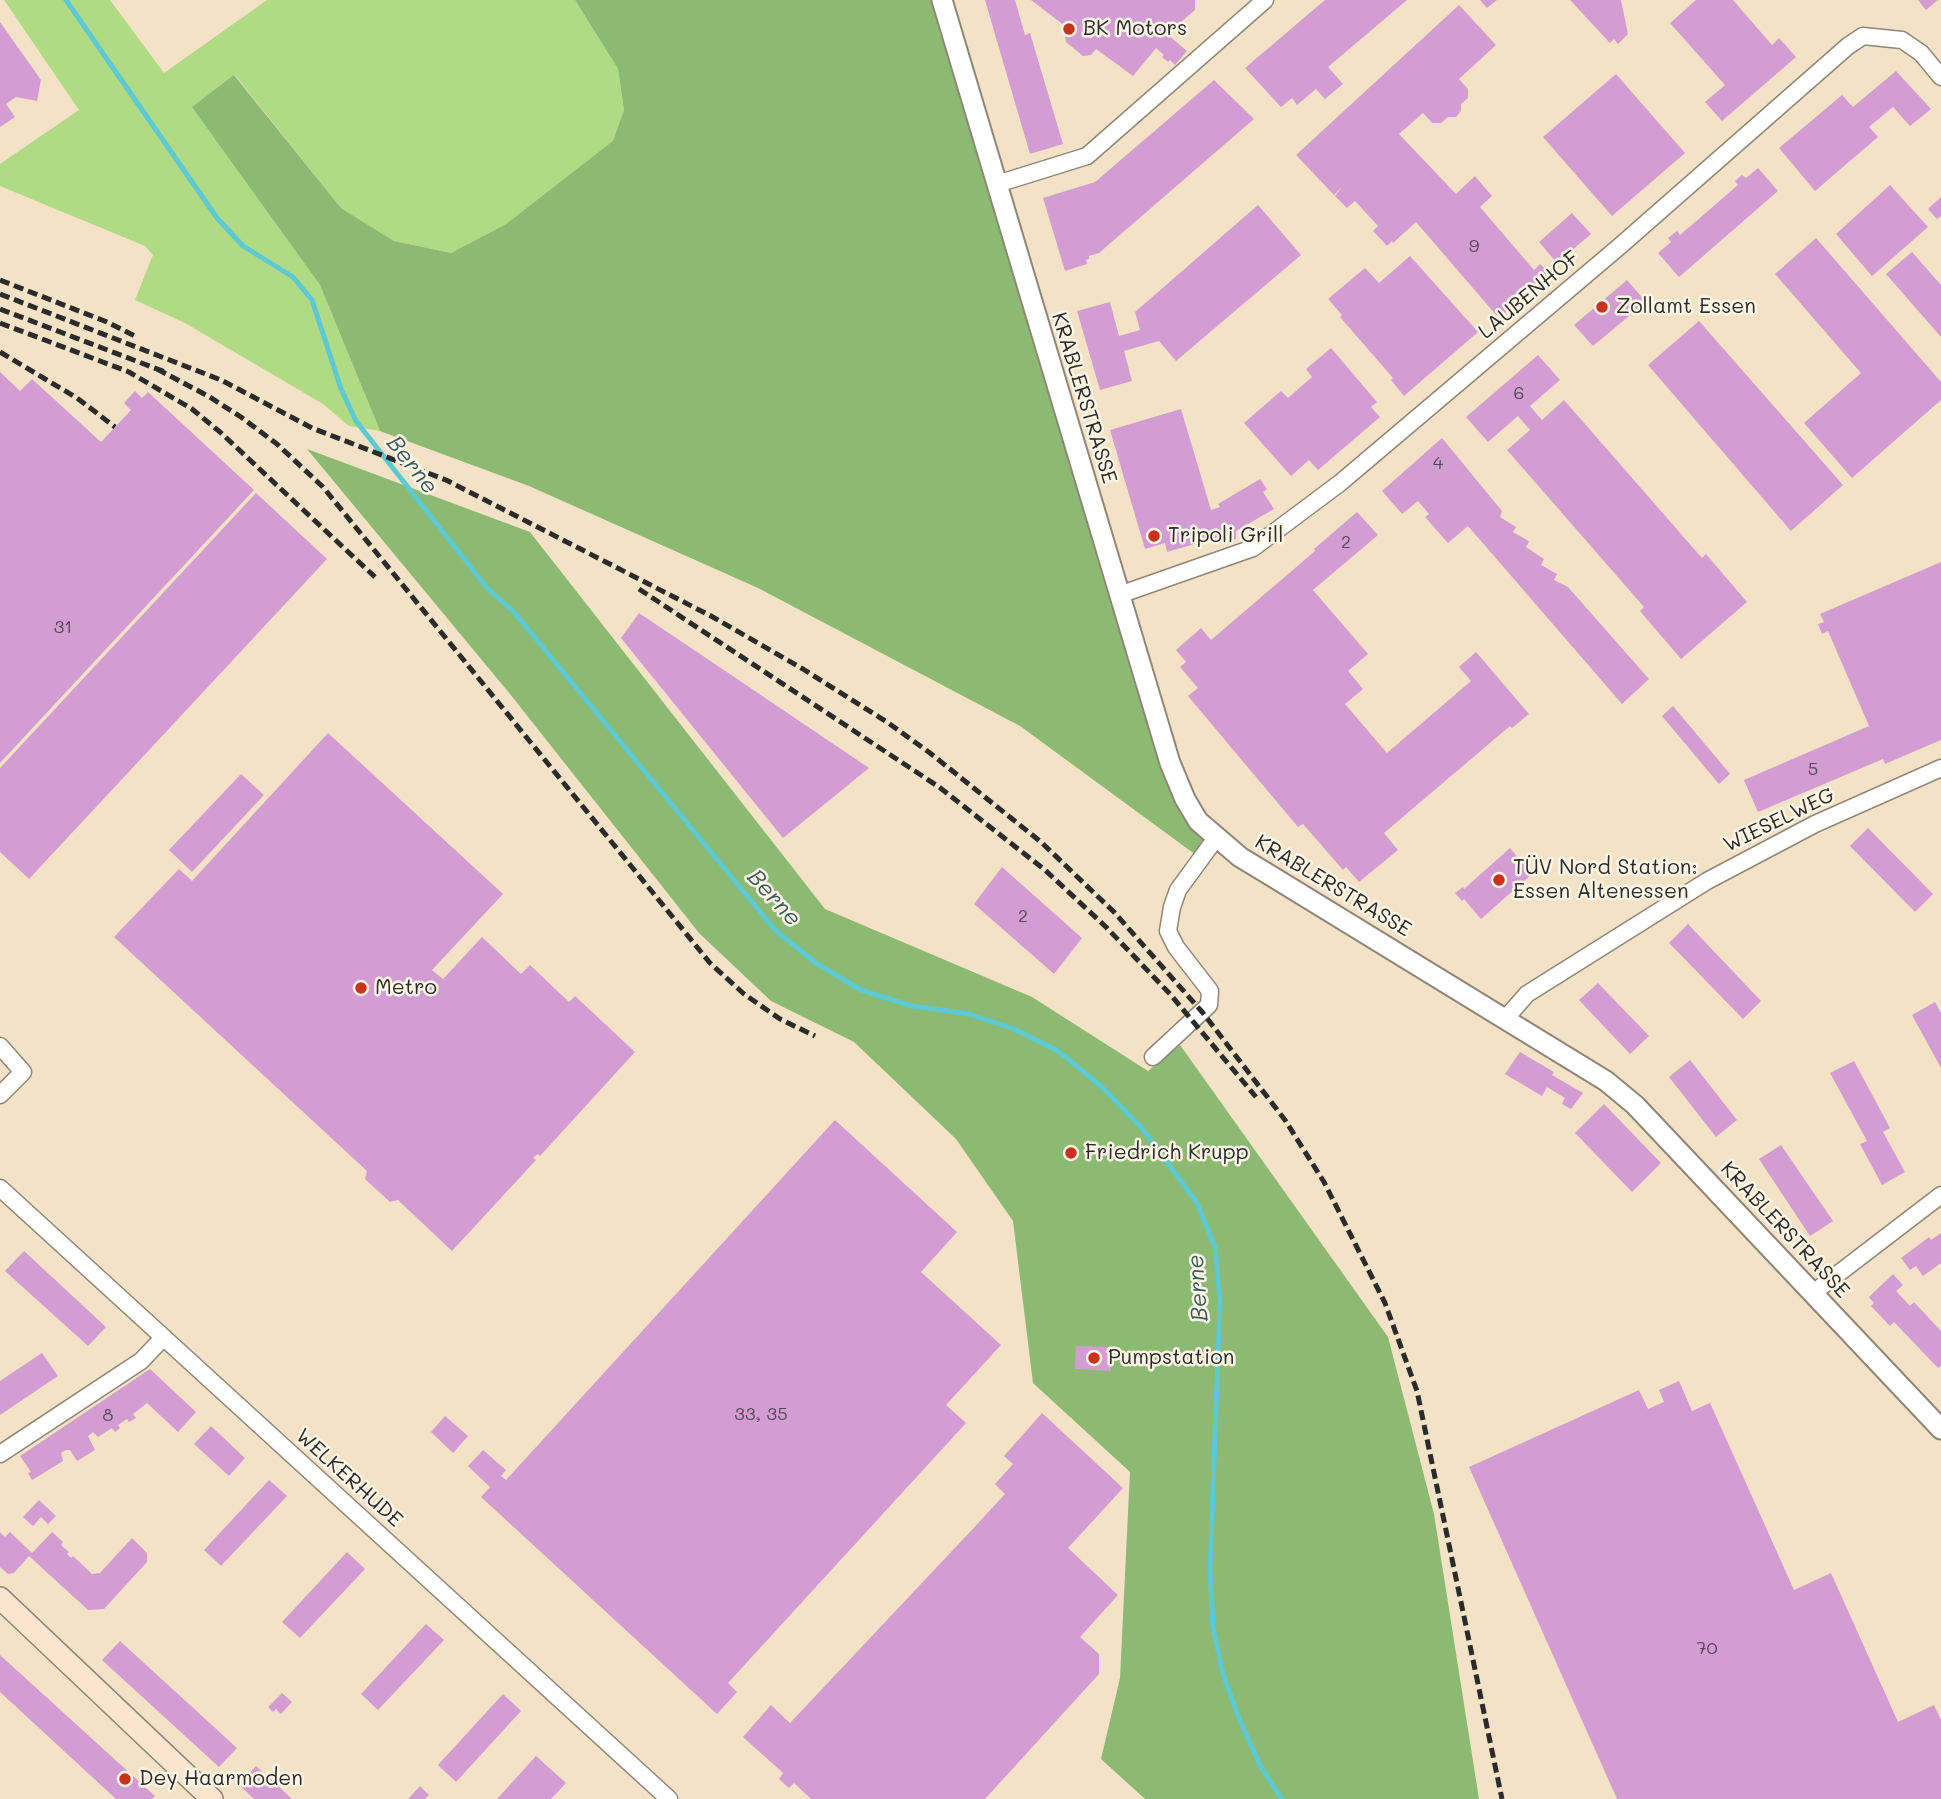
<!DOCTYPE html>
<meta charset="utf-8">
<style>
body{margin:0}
canvas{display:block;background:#f3e2c5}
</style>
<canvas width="1941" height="1799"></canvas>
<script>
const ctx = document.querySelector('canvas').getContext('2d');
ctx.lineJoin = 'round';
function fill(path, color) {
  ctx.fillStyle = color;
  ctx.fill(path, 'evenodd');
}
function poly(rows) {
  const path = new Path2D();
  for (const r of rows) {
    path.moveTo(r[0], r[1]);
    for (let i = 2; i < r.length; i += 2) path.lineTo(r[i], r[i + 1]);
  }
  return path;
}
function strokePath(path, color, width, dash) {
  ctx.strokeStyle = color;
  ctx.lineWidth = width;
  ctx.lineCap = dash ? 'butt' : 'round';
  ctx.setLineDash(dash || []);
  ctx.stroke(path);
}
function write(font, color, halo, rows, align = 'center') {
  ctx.font = font + ' Mali,sans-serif';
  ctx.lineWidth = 5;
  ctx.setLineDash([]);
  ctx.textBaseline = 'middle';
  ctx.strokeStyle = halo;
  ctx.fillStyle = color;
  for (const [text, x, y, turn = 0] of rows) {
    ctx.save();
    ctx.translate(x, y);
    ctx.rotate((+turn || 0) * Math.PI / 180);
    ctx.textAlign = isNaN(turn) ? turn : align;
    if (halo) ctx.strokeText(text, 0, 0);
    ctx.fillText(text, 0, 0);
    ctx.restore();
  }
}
fill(poly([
 [4,0,110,0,164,73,267,0,575,0,618,69,624,110,613,142,506,224,451,253,394,241,341,208,235,75,193,107,320,285,380,431,349,426,323,404,185,323,135,300,153,255,145,246,0,186,0,164,79,110]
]), '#b1da85');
fill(poly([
 [575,0,933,0,1109,590,1208,839,1196,855,1020,726,758,588,529,486,380,431,320,285,192,107,234,75,341,208,394,241,451,253,506,224,613,141,624,110,618,69],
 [307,449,530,532,825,909,1032,997,1148,1071,1180,1045,1388,1337,1434,1514,1479,1799,1145,1799,1101,1759,1120,1678,1130,1472,1033,1383,1013,1221,956,1139,854,1042,771,1001,699,933,510,694]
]), '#8cba72');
strokePath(poly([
 [66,0,217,218,243,246,293,277,312,300,341,389,356,421,487,588,513,611,775,930,816,963,861,990,912,1006,969,1014,1014,1029,1058,1051,1101,1086,1141,1127,1197,1203,1215,1247,1220,1301,1210,1571,1213,1627,1223,1674,1240,1721,1261,1767,1282,1799]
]), '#5cc9d3', 5);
fill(poly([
 [985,0,1015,0,1025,35,1030,33,1063,144,1030,154],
 [1031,0,1195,0,1195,10,1167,34,1187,51,1175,65,1170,60,1168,62,1162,57,1164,55,1156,48,1133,76,1096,49,1091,55,1083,56,1066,42,1065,35,1069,29],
 [1325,0,1407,0,1328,67,1343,84,1325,99,1316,89,1297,105,1292,98,1281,107,1245,68],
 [1480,0,1497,0,1487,8],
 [1570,0,1621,0,1628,34,1618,44,1614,39,1610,43],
 [1696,0,1733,0,1772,45,1779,38,1796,57,1722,121,1705,102,1725,85,1670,23],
 [1918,0,1938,0,1926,10],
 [1459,5,1496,45,1459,79,1468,89,1468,98,1461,104,1461,111,1456,117,1448,117,1441,123,1432,123,1423,113,1399,134,1456,194,1475,176,1492,196,1480,207,1534,270,1540,264,1548,272,1538,281,1539,283,1505,313,1503,311,1497,316,1416,222,1393,243,1392,241,1387,246,1373,231,1378,226,1355,201,1347,208,1335,196,1342,187,1334,195,1296,155],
 [0,22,41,80,37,101,16,97,6,104,15,117,0,127],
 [1896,71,1931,109,1910,126,1893,107,1869,127,1878,137,1815,191,1779,148,1842,95,1853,107],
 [1616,74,1685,153,1612,216,1543,137],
 [1214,80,1254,119,1099,253,1089,256,1089,259,1086,260,1087,264,1065,271,1043,198,1095,182],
 [1758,168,1778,191,1679,277,1658,253,1671,242,1668,238,1677,231,1680,235,1738,185,1735,181,1742,175,1746,178],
 [1890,185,1928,227,1872,276,1836,234],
 [1941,197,1941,216,1937,219,1928,209],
 [1258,205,1301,255,1176,361,1159,341,1124,351,1132,381,1100,390,1077,311,1110,302,1119,336,1140,330,1135,312],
 [1572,213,1591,234,1557,263,1539,242],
 [1816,238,1941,382,1941,400,1852,478,1804,423,1861,373,1775,274],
 [1912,252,1941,285,1941,337,1886,274],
 [1410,256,1478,332,1404,396,1391,380,1393,378,1340,317,1342,315,1328,299,1365,268,1379,283],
 [1627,280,1646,302,1593,346,1574,325],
 [1699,321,1843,485,1791,531,1648,365],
 [1331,348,1377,402,1371,407,1380,417,1318,470,1309,460,1291,476,1244,423,1281,391,1288,398,1312,377,1306,369],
 [1538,355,1560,380,1530,406,1542,420,1564,400,1702,558,1706,554,1747,602,1681,659,1640,611,1644,607,1507,450,1530,430,1518,416,1488,442,1466,417],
 [0,372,20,391,32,379,101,442,131,410,124,403,135,391,142,398,148,392,254,490,0,763],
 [1181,409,1211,510,1220,507,1218,504,1260,479,1267,489,1263,492,1274,509,1236,531,1236,539,1223,543,1219,537,1167,552,1165,543,1145,549,1110,430],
 [1442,438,1502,511,1500,517,1516,527,1513,532,1527,540,1529,542,1526,547,1544,559,1541,565,1557,574,1554,580,1568,587,1649,679,1622,704,1468,526,1448,543,1425,517,1429,514,1418,501,1402,514,1382,491],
 [256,493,327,559,29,879,0,852,0,768],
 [1357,512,1378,535,1313,590,1368,654,1348,671,1363,689,1345,704,1387,753,1471,681,1459,667,1476,652,1529,714,1512,728,1510,726,1384,833,1398,850,1359,882,1346,867,1343,870,1303,824,1298,827,1188,696,1198,688,1180,667,1186,662,1176,650,1201,628,1211,640,1315,551,1314,549],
 [1941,562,1941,740,1885,764,1883,759,1758,812,1744,780,1869,726,1828,631,1822,634,1818,624,1824,622,1820,614],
 [639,613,709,660,869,768,783,838,621,638],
 [1673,706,1730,774,1719,784,1662,716],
 [328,733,503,894,432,970,443,979,482,937,521,974,530,965,569,1002,575,996,635,1052,540,1156,538,1154,533,1158,536,1160,452,1251,398,1200,390,1202,365,1179,367,1171,114,937,179,869,192,881],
 [241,774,264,795,192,872,169,850],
 [1868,828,1933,894,1915,912,1850,846],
 [1510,848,1532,874,1481,919,1464,899,1462,901,1455,893,1463,887,1464,889],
 [1002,867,1082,938,1054,974,974,904],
 [1688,924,1761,1001,1743,1019,1669,943],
 [1598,983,1649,1036,1630,1054,1579,1000],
 [1935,1002,1941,1013,1941,1068,1912,1015],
 [1520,1052,1554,1072,1552,1075,1583,1093,1571,1109,1562,1104,1565,1098,1547,1087,1542,1096,1505,1074],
 [1690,1060,1737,1120,1716,1137,1669,1077],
 [1854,1061,1890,1128,1883,1132,1905,1172,1882,1185,1860,1144,1867,1141,1830,1073],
 [1604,1104,1661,1163,1632,1192,1575,1133],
 [835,1120,957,1232,921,1272,1001,1345,946,1405,966,1423,728,1683,737,1692,717,1714,481,1497,490,1487,468,1466,483,1450,506,1470,501,1476,506,1480],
 [1781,1145,1833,1221,1810,1236,1759,1159],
 [1941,1233,1941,1263,1923,1276,1916,1266,1910,1270,1901,1258,1929,1237,1931,1240],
 [24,1251,106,1327,88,1346,5,1271],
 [1893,1274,1903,1285,1896,1291,1910,1306,1914,1302,1941,1331,1941,1366,1938,1368,1894,1322,1890,1326,1871,1306,1874,1303,1869,1297],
 [1076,1346,1112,1347,1111,1371,1075,1369],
 [42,1353,58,1376,0,1415,0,1381],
 [150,1369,196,1412,178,1432,147,1403,133,1414,136,1418,129,1422,127,1419,118,1425,120,1428,115,1432,112,1428,98,1437,93,1432,88,1436,95,1450,77,1461,70,1450,66,1450,61,1453,63,1461,32,1480,28,1473,31,1472,20,1456],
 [1679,1381,1692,1411,1710,1403,1794,1590,1831,1573,1898,1722,1934,1705,1941,1720,1941,1799,1617,1799,1469,1467,1639,1390,1648,1409,1664,1402,1659,1390],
 [1042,1413,1123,1488,1068,1548,1118,1595,1080,1637,1099,1654,1099,1674,985,1799,811,1799,794,1783,789,1788,779,1779,783,1773,743,1737,771,1705,790,1723,968,1534,1005,1494,995,1484,1013,1464,1004,1456],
 [445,1416,468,1436,453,1453,431,1432],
 [211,1426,245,1458,229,1476,194,1444],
 [269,1480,287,1496,221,1566,204,1550],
 [39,1500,56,1516,48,1524,41,1517,33,1526,23,1517],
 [0,1532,5,1537,10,1532,32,1553,52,1532,63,1542,61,1545,69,1552,67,1554,71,1558,73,1556,92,1574,100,1573,132,1538,147,1553,147,1562,104,1609,88,1610,29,1556,14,1573,8,1574,0,1567],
 [347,1552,365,1569,300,1638,282,1622],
 [426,1624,444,1640,378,1710,361,1694],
 [120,1641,237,1748,219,1767,102,1660],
 [0,1655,155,1796,152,1799,116,1799,0,1692],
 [282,1693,292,1702,281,1714,276,1709,273,1712,268,1707],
 [503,1694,521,1711,456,1782,438,1765],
 [536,1756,566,1783,551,1799,497,1799],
 [256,1766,274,1782,292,1799,254,1799,239,1785],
 [420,1786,429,1795,425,1799,408,1799]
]), '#d39dd3');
const minor = poly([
 [997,184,1087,156,1265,0],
 [1119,595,1253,548,1340,483,1620,246,1848,46,1863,36,1902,40,1921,53,1941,77],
 [1506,1018,1527,994,1707,881,1815,824,1941,768],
 [0,1046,23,1072,0,1095],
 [1153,1057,1209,1005,1210,991,1176,947,1168,931,1172,907,1178,890,1216,838],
 [0,1188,669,1799],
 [1813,1293,1941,1195],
 [0,1454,141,1361,163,1338]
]);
const tertiary = poly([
 [942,0,1170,763,1185,799,1198,821,1240,857,1273,877,1606,1081,1635,1105,1941,1429]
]);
const secondary = poly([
 [0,1598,212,1799]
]);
strokePath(minor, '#8f8678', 19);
strokePath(tertiary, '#8f8678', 23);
strokePath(secondary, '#8f8678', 24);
strokePath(minor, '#fff', 16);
strokePath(tertiary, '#fff', 19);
strokePath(secondary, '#fce5d0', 21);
strokePath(poly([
 [0,280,107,322,137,337],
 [0,294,221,380,312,428,446,480,711,616,803,669,887,722,930,753,1041,842,1114,912,1203,1013,1285,1120,1324,1182,1385,1303,1417,1391,1502,1799],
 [0,309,165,372],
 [0,323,129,372,192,409,220,432,375,577],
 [0,352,77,398,115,427],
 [157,369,208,396,241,417,277,444,323,487,710,963,744,994,780,1019,815,1036],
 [639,589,939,787,1045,870,1106,927,1170,994,1256,1097]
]), '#2b2b2b', 5, [10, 5]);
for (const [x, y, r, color] of [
 [1069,29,7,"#c8321e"],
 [1602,307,7,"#c8321e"],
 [1154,536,7,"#c8321e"],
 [1499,880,7,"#c8321e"],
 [361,988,7,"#c8321e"],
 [1071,1153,7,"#c8321e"],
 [1094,1358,7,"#c8321e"],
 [125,1779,7,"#c8321e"]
]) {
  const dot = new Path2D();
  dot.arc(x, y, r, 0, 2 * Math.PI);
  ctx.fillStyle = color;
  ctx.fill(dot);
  strokePath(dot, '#fcf5e5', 2.5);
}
write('18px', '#554855', null, [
 ["9",1474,246],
 ["6",1519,393],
 ["4",1438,463],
 ["2",1346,542],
 ["31",63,627],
 ["5",1813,769],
 ["2",1023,916],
 ["33, 35",761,1414],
 ["8",108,1415],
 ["70",1707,1648]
]);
write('21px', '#2b2b2b', '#fcf5e5', [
 ["BK Motors",1083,29],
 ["Zollamt Essen",1616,307],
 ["Tripoli Grill",1168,536],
 ["TÜV Nord Station:",1513,868],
 ["Essen Altenessen",1513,892],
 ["Metro",375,988],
 ["Friedrich Krupp",1085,1153],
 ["Pumpstation",1108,1358],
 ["Dey Haarmoden",139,1779]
], 'left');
write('21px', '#2b2b2b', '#fcf5e5', [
 ["LAUBENHOF",1529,295,-40],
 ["KRABLERSTRASSE",1084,398,73],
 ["WIESELWEG",1779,820,-26],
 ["KRABLERSTRASSE",1333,886,31],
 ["KRABLERSTRASSE",1785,1230,47],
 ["WELKERHUDE",349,1478,42]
]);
write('italic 23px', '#3a5a5d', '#fcf5e5', [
 ["Berne",412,465,52],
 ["Berne",774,898,48],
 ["Berne",1198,1288,-94]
]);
</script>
